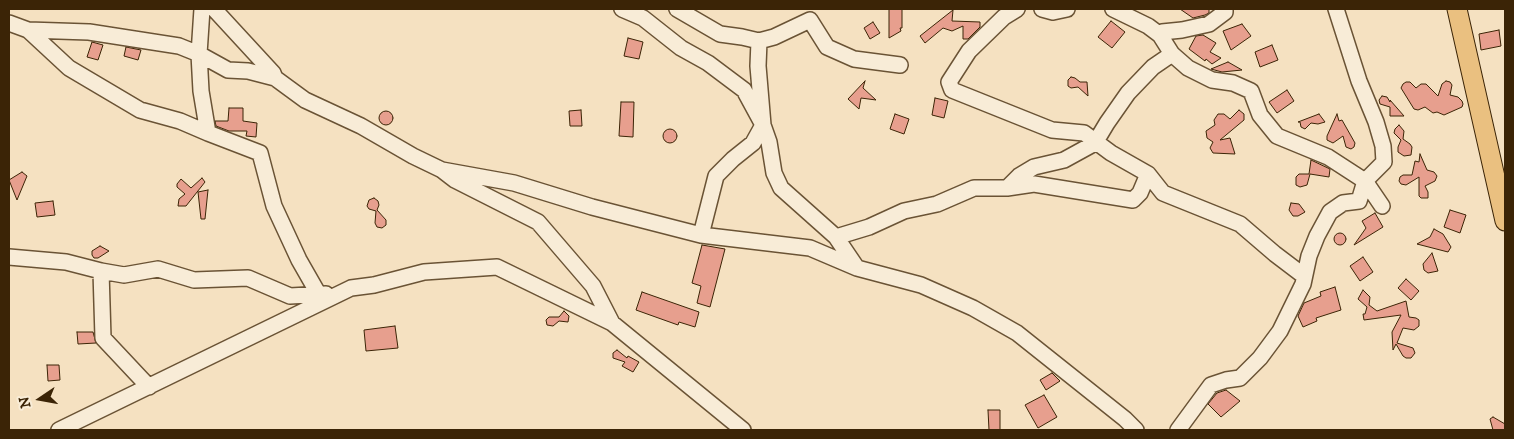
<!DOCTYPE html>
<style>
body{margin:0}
#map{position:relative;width:1514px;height:439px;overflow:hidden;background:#f5e1c1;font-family:"IM FELL DW Pica",serif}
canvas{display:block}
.frame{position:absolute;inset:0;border:10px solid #3b2406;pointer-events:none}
.north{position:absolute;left:15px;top:374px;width:50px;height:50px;-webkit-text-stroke:4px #f8ecd7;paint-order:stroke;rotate:258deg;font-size:14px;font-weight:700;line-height:20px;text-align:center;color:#3b2406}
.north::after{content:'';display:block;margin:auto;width:18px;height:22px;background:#3b2406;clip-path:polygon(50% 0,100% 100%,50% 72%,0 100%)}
</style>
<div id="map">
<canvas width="1514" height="439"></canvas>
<div class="frame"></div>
<div class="north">N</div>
</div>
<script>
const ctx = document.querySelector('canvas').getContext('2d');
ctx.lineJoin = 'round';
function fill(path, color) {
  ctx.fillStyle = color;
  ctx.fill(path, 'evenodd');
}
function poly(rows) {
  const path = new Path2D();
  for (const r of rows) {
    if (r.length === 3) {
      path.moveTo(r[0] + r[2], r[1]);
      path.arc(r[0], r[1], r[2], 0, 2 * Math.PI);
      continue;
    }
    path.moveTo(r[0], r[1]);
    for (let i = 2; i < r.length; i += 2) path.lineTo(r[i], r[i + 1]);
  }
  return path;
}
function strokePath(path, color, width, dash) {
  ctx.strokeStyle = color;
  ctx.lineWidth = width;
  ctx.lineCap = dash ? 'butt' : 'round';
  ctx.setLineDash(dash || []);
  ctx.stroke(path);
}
const building = poly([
 [889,9,902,9,902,28,900,28,901,31,889,38,889,9],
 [1180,9,1209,9,1209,13,1205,15,1193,18,1180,9],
 [953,10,952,21,980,22,980,27,968,39,963,39,963,26,952,31,943,28,925,43,920,36,953,10],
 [1111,21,1125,32,1112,48,1098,37,1111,21],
 [873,22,880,33,870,39,864,28,873,22],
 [1242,24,1251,36,1231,50,1223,31,1242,24],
 [1499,30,1501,46,1481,50,1479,34,1499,30],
 [1203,35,1216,43,1210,52,1221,58,1212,64,1206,59,1205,61,1189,49,1196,36,1203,35],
 [628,38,643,42,639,59,624,56,628,38],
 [92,42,103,45,98,60,87,57,92,42],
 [1272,45,1278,60,1260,67,1255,52,1272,45],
 [126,47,141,50,138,60,124,56,126,47],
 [1228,62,1242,70,1222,72,1211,69,1228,62],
 [1071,77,1075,78,1080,82,1087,82,1088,96,1078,87,1071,88,1068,86,1068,80,1071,77],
 [865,81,863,88,876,100,861,98,859,109,848,99,865,81],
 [1446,81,1450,82,1452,85,1450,95,1458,97,1462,101,1463,104,1462,107,1444,115,1437,112,1433,113,1425,107,1418,110,1414,109,1401,88,1403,84,1406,82,1410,82,1416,88,1421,84,1426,84,1438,96,1442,84,1446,81],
 [1287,90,1294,101,1277,113,1269,102,1287,90],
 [1382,96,1387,97,1390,102,1390,100,1404,116,1390,116,1390,107,1380,104,1379,100,1382,96],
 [935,98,948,101,944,118,932,115,935,98],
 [621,102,634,102,633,137,619,136,621,102],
 [229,108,243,108,243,121,257,123,256,137,246,136,247,131,229,131,216,126,215,121,228,121,229,108],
 [581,110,582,126,570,126,569,111,581,110],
 [1239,110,1244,114,1244,120,1220,140,1230,138,1235,154,1213,153,1210,148,1213,142,1207,138,1206,131,1215,125,1214,120,1218,114,1224,114,1230,119,1239,110],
 [386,118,7],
 [895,114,909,119,904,134,890,129,895,114],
 [1319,114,1325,122,1318,124,1311,123,1305,129,1301,127,1300,122,1298,122,1319,114],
 [1337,114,1339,121,1342,120,1355,143,1354,147,1351,149,1346,147,1343,136,1333,143,1327,140,1327,136,1337,114],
 [1399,125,1404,131,1403,139,1410,144,1412,147,1411,155,1404,156,1398,152,1398,147,1401,140,1394,133,1395,129,1399,125],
 [670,136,7],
 [1420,154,1427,170,1434,172,1437,176,1435,181,1425,186,1428,192,1428,198,1421,198,1419,196,1419,177,1406,185,1401,184,1399,181,1400,177,1403,175,1412,175,1415,161,1419,162,1420,154],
 [1311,160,1330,169,1329,177,1310,174,1307,185,1300,187,1296,185,1296,177,1299,174,1309,174,1311,160],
 [22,172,27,176,17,200,9,180,22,172],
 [202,178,205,182,186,206,178,206,179,199,185,194,177,187,177,184,181,179,191,188,202,178],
 [208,190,205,219,201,219,198,192,208,190],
 [374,198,378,201,379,205,377,210,386,220,386,225,382,228,377,227,375,223,376,211,369,209,367,206,369,200,374,198],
 [53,201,55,215,37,217,35,203,53,201],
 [1291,203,1299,204,1305,212,1298,216,1293,216,1289,210,1291,203],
 [1450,210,1466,215,1460,233,1444,227,1450,210],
 [1375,213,1383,227,1354,245,1366,228,1362,221,1375,213],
 [1434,229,1443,234,1451,247,1448,252,1417,244,1430,237,1434,229],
 [1340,239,6],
 [702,245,725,249,710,307,697,303,701,286,692,283,702,245],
 [100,246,109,251,98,258,94,258,92,255,92,251,100,246],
 [1432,253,1438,271,1428,273,1424,270,1423,264,1432,253],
 [1363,257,1373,272,1360,281,1350,266,1363,257],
 [1406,279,1419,291,1411,300,1398,288,1406,279],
 [1335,287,1341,310,1316,318,1317,321,1303,327,1298,316,1304,303,1321,296,1320,292,1335,287],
 [1363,290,1370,297,1369,305,1377,311,1406,301,1409,317,1416,318,1419,320,1419,326,1414,330,1403,328,1397,343,1413,348,1415,353,1411,358,1406,358,1403,356,1396,344,1393,350,1392,332,1401,315,1364,320,1363,314,1365,314,1367,307,1358,299,1363,290],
 [642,292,699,312,695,327,679,322,678,325,636,310,642,292],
 [564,311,569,316,568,322,559,321,553,326,547,325,546,320,549,317,559,317,564,311],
 [395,326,398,348,366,351,364,330,395,326],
 [77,332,93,332,96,343,78,344,77,332],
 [617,350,627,358,628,356,639,362,633,372,622,366,625,362,613,358,613,353,617,350],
 [47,365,59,365,60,380,48,381,47,365],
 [1052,373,1060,381,1046,390,1040,380,1052,373],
 [1226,390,1240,401,1221,417,1208,404,1217,393,1226,390],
 [1044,395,1057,417,1038,428,1025,405,1044,395],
 [988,410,1000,410,1000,430,989,430,988,410],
 [1493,417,1505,424,1505,430,1493,430,1490,419,1493,417]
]);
fill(building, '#e79f8e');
strokePath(building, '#3b2406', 1);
const minor = poly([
 [202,9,199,54,201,91,208,133,260,153,274,206,299,260,319,295],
 [214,9,273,73,275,78,305,100,361,126,413,156,442,170,455,180,538,222,593,286,612,323],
 [622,9,643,18,681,48,708,63,744,90,763,125,769,142,774,173,781,188,836,237,857,268],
 [677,9,720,34,742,37,759,41],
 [1017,9,1004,17,969,51,949,82,952,90,1052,130,1084,133,1111,153,1148,174,1163,193,1240,224,1275,254,1304,276],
 [1042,9,1053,12,1067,9],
 [1113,9,1148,26,1160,35,1172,54,1188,68,1212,80,1233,83,1251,91,1260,115,1277,136,1328,157,1365,181,1382,206],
 [9,23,28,30,89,32,179,46,199,54,228,70,248,71,275,78],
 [28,30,69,68,140,110,180,121,208,133],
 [1160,35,1162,32,1182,30,1209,24,1225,12,1225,9],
 [442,170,514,183,592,207,701,235,810,248,857,268,921,285,973,308,1017,333,1125,419,1136,430],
 [1007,188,1034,184,1133,200,1140,193,1148,174],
 [701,235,716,176,733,159,753,143,763,125,758,66,759,41,774,37,810,20,827,47,854,59,900,65],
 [836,237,869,227,904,211,937,204,974,188,1007,188,1019,176,1034,167,1064,160,1095,143,1107,123,1128,93,1153,67,1172,54],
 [9,257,66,262,101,271,103,338,149,387],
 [101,271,124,275,158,269,194,280,248,278,290,296,326,294],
 [59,430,351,288,374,285,424,272,497,267,612,323,743,430],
 [1178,430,1211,385,1226,380,1240,378,1260,358,1280,331,1303,284,1309,256,1317,236,1330,212,1343,203,1359,201,1365,181,1384,162,1383,146,1376,122,1359,81,1336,9]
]);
const major = poly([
 [1457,9,1505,221]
]);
strokePath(minor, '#6a5335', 18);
strokePath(major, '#3b2406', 21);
strokePath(minor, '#f8ecd7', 15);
strokePath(major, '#eac080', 19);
</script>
